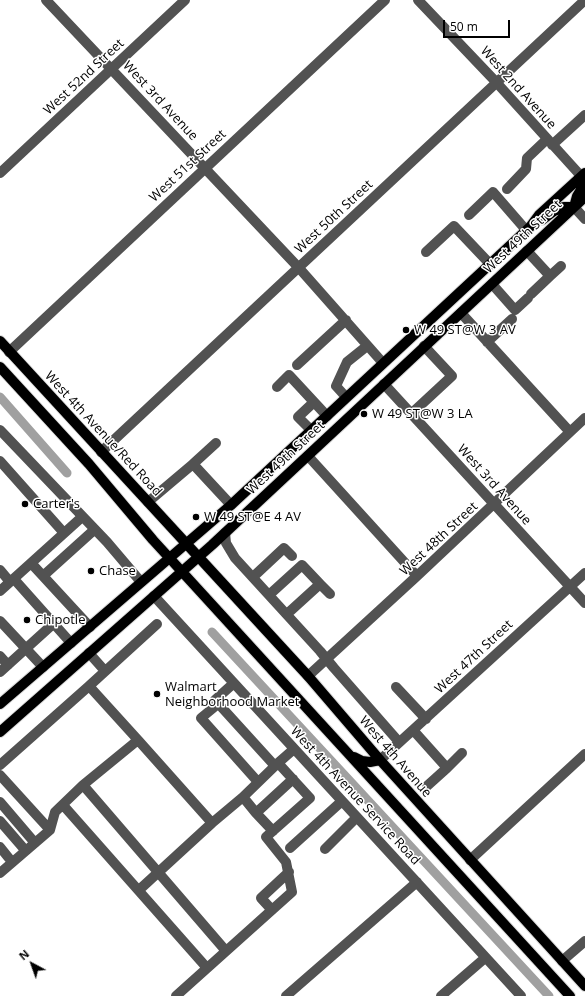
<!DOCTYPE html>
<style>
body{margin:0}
#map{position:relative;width:585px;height:996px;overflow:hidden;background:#fff;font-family:"Open Sans",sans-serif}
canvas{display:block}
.north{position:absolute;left:12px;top:944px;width:40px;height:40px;-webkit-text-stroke:3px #fff;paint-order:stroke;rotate:319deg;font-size:11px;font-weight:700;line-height:16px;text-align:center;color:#000}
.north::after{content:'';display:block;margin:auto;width:14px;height:18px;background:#000;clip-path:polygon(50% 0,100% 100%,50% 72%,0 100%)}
.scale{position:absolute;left:443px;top:20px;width:67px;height:18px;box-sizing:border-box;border:2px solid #000;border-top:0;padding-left:5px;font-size:12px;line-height:14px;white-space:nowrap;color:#000;-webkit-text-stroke:3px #fff;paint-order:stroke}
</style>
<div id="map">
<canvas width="585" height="996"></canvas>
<div class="north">N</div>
<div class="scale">50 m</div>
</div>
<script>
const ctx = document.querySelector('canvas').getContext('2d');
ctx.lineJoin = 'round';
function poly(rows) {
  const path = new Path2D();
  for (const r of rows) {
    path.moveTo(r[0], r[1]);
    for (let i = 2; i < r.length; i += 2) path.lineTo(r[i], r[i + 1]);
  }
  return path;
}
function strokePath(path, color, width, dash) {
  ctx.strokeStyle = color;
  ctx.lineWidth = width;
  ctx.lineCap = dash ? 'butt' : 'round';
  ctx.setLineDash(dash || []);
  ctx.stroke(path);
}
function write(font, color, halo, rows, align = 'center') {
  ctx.font = font + ' "Open Sans",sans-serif';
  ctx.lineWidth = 3;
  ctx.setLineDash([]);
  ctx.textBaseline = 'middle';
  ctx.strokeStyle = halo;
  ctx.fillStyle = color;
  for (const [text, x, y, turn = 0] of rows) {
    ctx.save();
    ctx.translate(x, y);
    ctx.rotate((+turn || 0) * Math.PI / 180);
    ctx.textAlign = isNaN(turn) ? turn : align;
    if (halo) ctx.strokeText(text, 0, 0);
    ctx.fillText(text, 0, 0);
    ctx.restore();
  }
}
strokePath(poly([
 [0,397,67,473],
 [212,632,549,996]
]), '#a0a0a0', 9);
const major = poly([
 [574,207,577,196,585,183],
 [542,220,554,211,564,207,574,207],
 [0,341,308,676,380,760,585,986],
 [0,367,89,464,153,540,570,996],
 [0,704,231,505,530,227,539,215,585,173],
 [0,732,212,545,585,197],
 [354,757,362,761,370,762,380,760]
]);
strokePath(major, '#dbdbdb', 12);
strokePath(poly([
 [46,0,299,268,383,363],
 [418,0,496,82,581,176],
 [552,145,585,115],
 [0,173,185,0],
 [507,189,526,169,527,158,547,139],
 [574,207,585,219],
 [469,215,493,192,526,230],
 [527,251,550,276,561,266],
 [426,252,454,226,490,264],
 [492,284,515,310,528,298],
 [531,294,550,276],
 [461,313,570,432],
 [487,342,512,319],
 [9,352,385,0],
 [297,365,346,320],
 [384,384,585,603],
 [277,387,289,375,327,416],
 [346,397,336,386,347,362,367,346],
 [411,414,452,376,424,346],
 [0,430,107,542,141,582],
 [311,430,298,417,314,402],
 [216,443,193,464,231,505],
 [101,452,585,0],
 [308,456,417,576],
 [0,461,64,533],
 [148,502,193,464],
 [225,533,226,543,235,558,320,651,334,668,399,742],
 [31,563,90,627],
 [0,570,10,582],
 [43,576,94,530],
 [253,577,284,548,292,556],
 [14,579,71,643],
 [0,591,82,517],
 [269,595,302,565,320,584],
 [154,596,521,996],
 [287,614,320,584,330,594],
 [0,621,43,667],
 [89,653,105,671],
 [0,656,8,665],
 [0,672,53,624],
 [308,676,417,576,585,418],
 [234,683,215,700,275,766],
 [396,687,426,719],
 [218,704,201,718,258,782],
 [413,730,447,768,462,753],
 [138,740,89,686,157,624],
 [380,760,585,573],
 [0,765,89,686],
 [0,775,50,830],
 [83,785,138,740,212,823,243,797],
 [427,786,447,768],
 [0,802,35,843],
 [63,805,207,968],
 [256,813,243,797,278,763],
 [0,821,25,850],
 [273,831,256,813,293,779],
 [0,847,12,862],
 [290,848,342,801],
 [325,849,357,817],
 [470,860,585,754],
 [0,873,50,830,55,812,83,785,226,951],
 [139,890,212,823],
 [272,910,261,898,289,872],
 [562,961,585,941],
 [176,996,292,892,286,862,266,837,310,798,278,763,294,749],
 [286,996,417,882],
 [441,996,485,958]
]), '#525252', 10);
strokePath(major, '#000', 10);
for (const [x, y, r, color] of [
 [406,330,4,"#000"],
 [364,414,4,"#000"],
 [25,504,4,"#000"],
 [196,517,4,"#000"],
 [91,571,4,"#000"],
 [27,620,4,"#000"],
 [157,694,4,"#000"]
]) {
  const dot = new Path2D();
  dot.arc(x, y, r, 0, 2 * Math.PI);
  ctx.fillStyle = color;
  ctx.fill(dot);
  strokePath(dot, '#fff', 1.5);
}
write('13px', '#000', '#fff', [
 ["West 52nd Street",84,77,-43],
 ["West 2nd Avenue",518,88,48],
 ["West 3rd Avenue",160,101,47],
 ["West 51st Street",188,166,-43],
 ["West 50th Street",334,217,-43],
 ["West 49th Street",523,237,-43],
 ["West 4th Avenue/Red Road",103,434,47],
 ["West 49th Street",286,458,-43],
 ["West 3rd Avenue",494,485,48],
 ["West 48th Street",439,539,-43],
 ["West 47th Street",474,657,-43],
 ["West 4th Avenue",395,757,49],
 ["West 4th Avenue Service Road",355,796,47]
]);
write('13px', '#000', '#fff', [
 ["W 49 ST@W 3 AV",414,330],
 ["W 49 ST@W 3 LA",372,414],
 ["Carter's",33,504],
 ["W 49 ST@E 4 AV",204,517],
 ["Chase",99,571],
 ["Chipotle",35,620],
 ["Walmart",165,687],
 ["Neighborhood Market",165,702]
], 'left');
</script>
